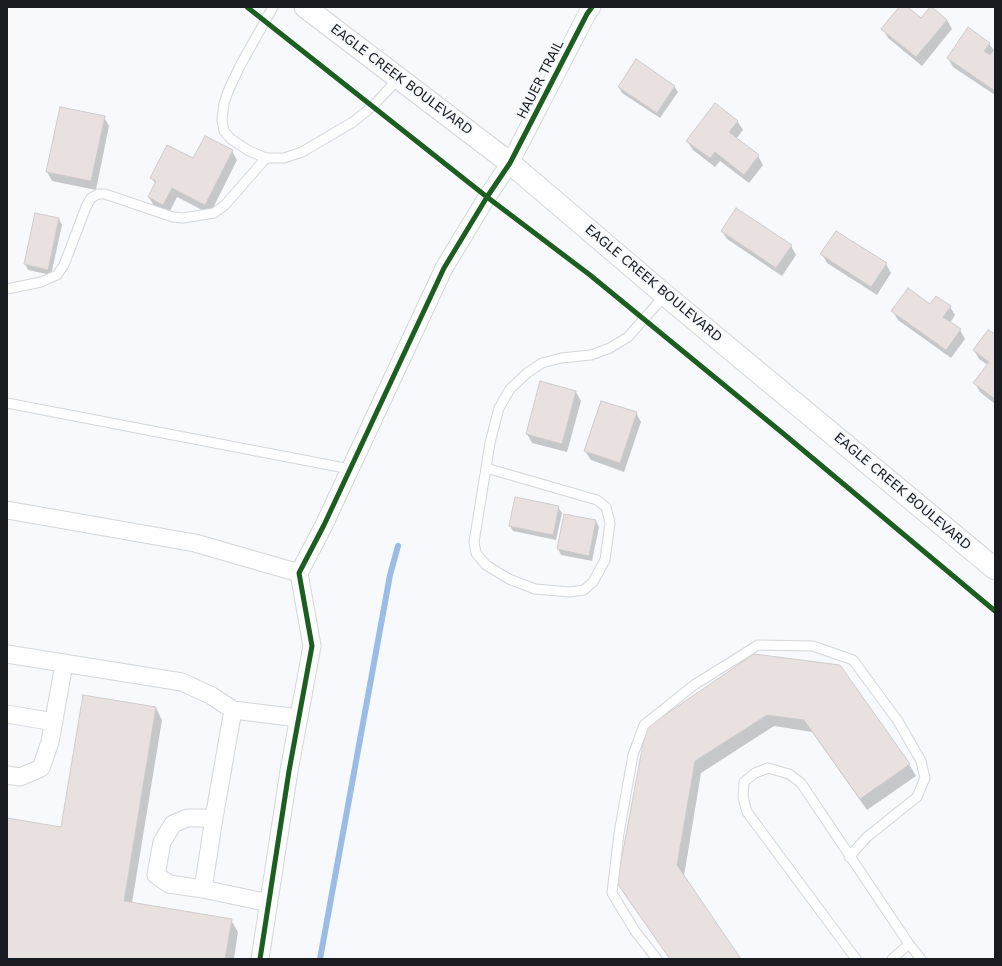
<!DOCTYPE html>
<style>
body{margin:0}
#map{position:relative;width:1002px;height:966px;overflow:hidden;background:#f7f9fc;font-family:"DejaVu Sans",sans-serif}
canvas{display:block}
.frame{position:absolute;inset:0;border:8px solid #181c20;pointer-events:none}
</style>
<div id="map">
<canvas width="1002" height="966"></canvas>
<div class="frame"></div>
</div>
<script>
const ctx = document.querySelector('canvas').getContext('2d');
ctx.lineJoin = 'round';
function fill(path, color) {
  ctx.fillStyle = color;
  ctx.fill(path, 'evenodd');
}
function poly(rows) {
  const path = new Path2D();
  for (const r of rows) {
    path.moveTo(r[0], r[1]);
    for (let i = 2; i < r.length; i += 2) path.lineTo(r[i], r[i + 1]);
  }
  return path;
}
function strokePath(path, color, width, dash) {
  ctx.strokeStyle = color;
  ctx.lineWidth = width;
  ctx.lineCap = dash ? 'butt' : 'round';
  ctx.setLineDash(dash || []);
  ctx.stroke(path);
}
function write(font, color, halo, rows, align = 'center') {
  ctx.font = font + ' "DejaVu Sans",sans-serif';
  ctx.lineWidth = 3.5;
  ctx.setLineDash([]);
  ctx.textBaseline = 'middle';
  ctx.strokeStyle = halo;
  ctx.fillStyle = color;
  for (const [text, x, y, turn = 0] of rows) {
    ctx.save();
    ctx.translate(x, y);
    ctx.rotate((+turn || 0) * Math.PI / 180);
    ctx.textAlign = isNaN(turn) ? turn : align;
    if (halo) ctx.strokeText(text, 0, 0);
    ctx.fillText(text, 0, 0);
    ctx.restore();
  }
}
fill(poly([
 [901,7,907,7,921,19,947,20,952,29,922,66,888,38,883,29],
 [989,43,994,51,995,50,995,95,953,67,948,58],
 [674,86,678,92,660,118,622,93,619,87],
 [104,117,109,126,96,190,52,181,47,172],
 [738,122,743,130,736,139,758,156,763,165,749,183,720,161,715,167,693,150,687,141],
 [232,151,237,160,210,214,177,197,169,213,154,206,149,197,156,185,151,177,194,159],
 [35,214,59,219,62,225,51,275,28,270,25,264],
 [722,231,791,246,796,255,782,276,727,239],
 [822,254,886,264,891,273,877,295,827,263],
 [930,306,950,307,955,315,950,323,960,330,965,339,951,358,898,320,893,312],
 [995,336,995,404,980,392,975,383,988,365,979,359,974,350],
 [541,383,576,392,581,401,567,452,532,443,527,434],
 [636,413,641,422,624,472,591,460,585,451],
 [558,507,562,513,556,540,513,531,510,526],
 [596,521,599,527,592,561,561,555,558,549],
 [754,656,909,764,916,776,867,810,812,732,774,726,701,773,684,876,740,959,670,959,625,895,618,883],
 [156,708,162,720,132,903,231,920,238,932,234,959,7,959,7,819,62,828]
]), '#0003');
strokePath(poly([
 [320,959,390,575,398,546]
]), '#9bbce4', 6);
const building = poly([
 [899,7,908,7,921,18,930,7,932,7,947,20,916,57,881,29,899,7],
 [968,27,990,43,984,51,990,55,995,48,995,91,947,58,968,27],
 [636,59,675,86,657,113,618,87,636,59],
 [715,103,738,121,729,132,759,155,744,175,715,152,710,158,686,141,715,103],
 [60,107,105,116,91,181,46,172,60,107],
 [205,136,233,150,205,205,172,188,163,205,148,197,156,181,150,178,167,145,193,158,205,136],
 [736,208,792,245,776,268,721,231,736,208],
 [35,213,59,218,48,270,24,264,35,213],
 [836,231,887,263,871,287,820,254,836,231],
 [908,288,930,304,936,296,951,306,943,317,961,329,946,350,891,311,908,288],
 [988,330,995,334,995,399,973,383,989,362,973,350,988,330],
 [540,381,576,391,562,444,526,434,540,381],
 [601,401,637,412,620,463,584,451,601,401],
 [515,497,559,506,553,535,509,526,515,497],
 [564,514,596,520,589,556,557,549,564,514],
 [754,654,840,665,910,764,860,799,804,720,767,715,695,761,677,865,741,959,670,959,617,883,646,728,754,654],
 [83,695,156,707,124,901,232,919,225,959,7,959,7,818,61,827,83,695]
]);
fill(building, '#e9e1df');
strokePath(building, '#cecbcc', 1);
const service = poly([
 [273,7,241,64,229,89,224,103,222,120,224,131,231,139,249,151,266,158,284,158,302,152,353,122,373,106,398,79],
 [7,289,41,282,57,275,64,265,86,207,91,198,98,194,105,194,173,217,183,218,214,213,225,205,266,158],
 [7,403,350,469],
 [486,468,597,500,606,507,610,523,605,560,593,582,584,590,570,592,535,589,509,579,486,565,476,553,474,542,486,468,490,443,499,408,510,389,527,373,542,363,561,358,591,355,610,348,628,337,665,295],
 [657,959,635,931,612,893,619,833,633,755,644,725,694,685,758,645,813,646,853,660,898,721,921,761,925,778,917,797,867,837,849,857],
 [856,959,747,812,743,797,744,782,755,773,768,768,789,774,801,783,909,944,921,959],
 [892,959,909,944]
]);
const minor = poly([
 [7,510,195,543,299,573],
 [7,654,182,682,212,696,233,710,299,718],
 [233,710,214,818,203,889,269,903],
 [7,714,54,722],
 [7,775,20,777,41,768,50,742,64,664],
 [203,889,169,884,156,875,162,842,173,824,187,818,214,818],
 [260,959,289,771,312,646,299,573,324,525,444,268,487,197,510,163,587,14,592,7]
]);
const tertiary = poly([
 [305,7,510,163,665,295,995,569]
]);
strokePath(service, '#d3d6da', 11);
strokePath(minor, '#d3d6da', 19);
strokePath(tertiary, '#d3d6da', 23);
strokePath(service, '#fefeff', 9);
strokePath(minor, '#fefeff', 17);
strokePath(tertiary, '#fefeff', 21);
strokePath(poly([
 [247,7,487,197,590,275,785,435,995,611],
 [260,959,289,771,312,646,299,573,324,525,444,268,487,197,510,163,587,14,592,7]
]), '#1b5e20', 5);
write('13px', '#181c20', '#f5f9fe', [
 ["EAGLE CREEK BOULEVARD",401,80,37],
 ["HAUER TRAIL",541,80,-63],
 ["EAGLE CREEK BOULEVARD",653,284,40],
 ["EAGLE CREEK BOULEVARD",902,492,40]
]);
</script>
